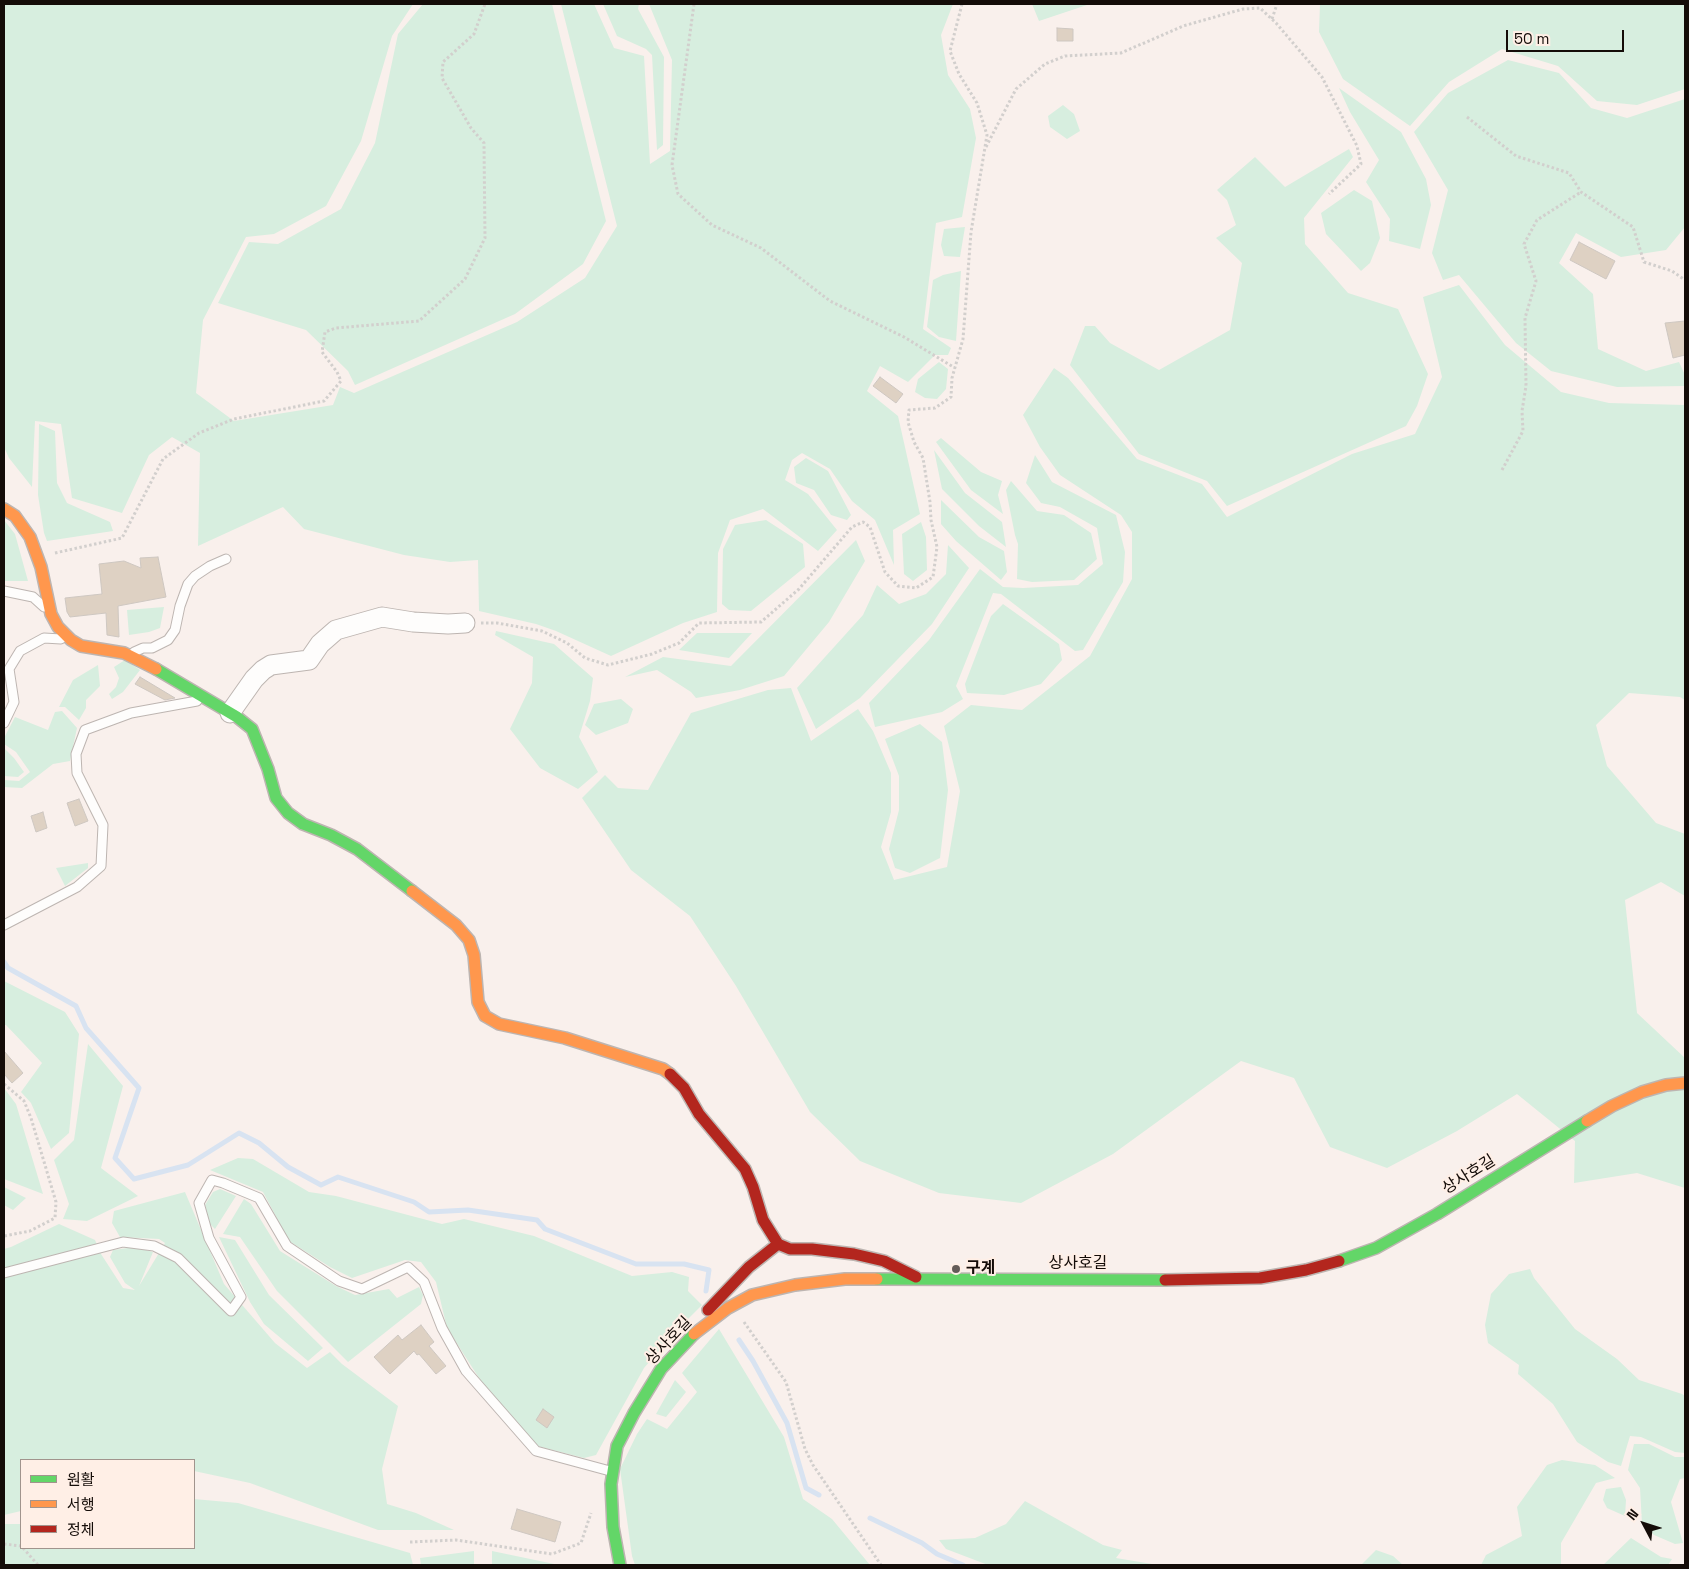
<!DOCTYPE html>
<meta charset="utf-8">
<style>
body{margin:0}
#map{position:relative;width:1689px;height:1569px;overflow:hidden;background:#f9f0ec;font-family:"Space Grotesk","Noto Sans KR",sans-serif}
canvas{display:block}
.frame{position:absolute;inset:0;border:5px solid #140c08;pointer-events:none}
.legend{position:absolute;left:20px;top:1459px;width:175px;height:90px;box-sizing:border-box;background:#ffefe6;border:1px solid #a1948d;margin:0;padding:6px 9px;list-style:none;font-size:15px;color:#140c08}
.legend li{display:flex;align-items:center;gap:10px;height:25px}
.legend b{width:25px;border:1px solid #a1948d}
.north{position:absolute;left:1619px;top:1499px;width:50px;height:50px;-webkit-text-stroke:4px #ffefe6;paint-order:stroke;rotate:310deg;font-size:14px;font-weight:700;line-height:20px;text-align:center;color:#140c08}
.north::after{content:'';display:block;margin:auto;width:18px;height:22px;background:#140c08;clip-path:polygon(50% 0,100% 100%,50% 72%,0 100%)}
.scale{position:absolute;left:1506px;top:30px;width:118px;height:22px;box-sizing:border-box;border:2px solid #140c08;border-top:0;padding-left:6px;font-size:15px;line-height:18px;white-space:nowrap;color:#140c08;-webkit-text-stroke:4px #ffefe6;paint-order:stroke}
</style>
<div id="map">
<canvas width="1689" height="1569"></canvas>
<div class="frame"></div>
<ul class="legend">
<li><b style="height:6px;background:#63d668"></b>원활</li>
<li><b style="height:6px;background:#ff974d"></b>서행</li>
<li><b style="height:6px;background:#b3261e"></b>정체</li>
</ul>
<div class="north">N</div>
<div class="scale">50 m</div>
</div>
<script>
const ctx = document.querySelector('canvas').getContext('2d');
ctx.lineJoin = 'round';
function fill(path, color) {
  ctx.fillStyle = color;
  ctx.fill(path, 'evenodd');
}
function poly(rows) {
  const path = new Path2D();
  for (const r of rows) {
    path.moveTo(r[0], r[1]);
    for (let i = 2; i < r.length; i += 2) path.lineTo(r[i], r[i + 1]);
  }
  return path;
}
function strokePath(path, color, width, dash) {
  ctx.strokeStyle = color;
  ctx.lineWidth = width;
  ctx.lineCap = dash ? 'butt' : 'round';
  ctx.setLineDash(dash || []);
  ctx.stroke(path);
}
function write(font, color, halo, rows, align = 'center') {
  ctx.font = font + ' "Space Grotesk","Noto Sans KR",sans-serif';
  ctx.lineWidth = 4;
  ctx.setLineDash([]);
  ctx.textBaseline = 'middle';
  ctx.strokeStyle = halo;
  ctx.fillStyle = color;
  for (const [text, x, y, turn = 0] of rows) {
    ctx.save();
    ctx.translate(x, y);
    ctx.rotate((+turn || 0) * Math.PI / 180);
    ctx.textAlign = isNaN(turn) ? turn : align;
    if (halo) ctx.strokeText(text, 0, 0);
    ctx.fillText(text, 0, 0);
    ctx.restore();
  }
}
fill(poly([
 [4,4,413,4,392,36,361,141,326,206,274,234,246,237,203,320,196,393,234,421,333,405,340,387,354,393,517,322,585,278,617,226,561,4,594,4,614,48,644,56,650,164,670,151,672,60,649,4,953,4,941,35,948,75,970,109,976,138,962,217,936,223,923,329,951,348,948,355,935,355,908,382,880,366,867,391,898,416,920,514,893,530,894,565,875,520,852,501,830,469,802,453,792,460,785,480,808,494,837,530,818,551,763,509,730,520,718,553,717,612,683,623,611,656,556,631,536,624,479,611,478,560,450,562,404,555,304,529,283,507,198,546,200,453,172,437,149,455,122,513,72,498,61,424,35,421,32,487,9,458,4,447],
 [423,4,552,4,606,221,583,264,515,314,355,385,348,371,306,330,218,303,249,242,278,244,341,209,375,143,398,34],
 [603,4,639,4,638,9,664,57,663,145,657,150,652,55,646,49,617,36],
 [1032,4,1090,4,1039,21],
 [1320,4,1685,4,1685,89,1637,105,1597,101,1558,66,1502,49,1449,82,1410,126,1343,79,1319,32],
 [1508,60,1559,73,1591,108,1627,118,1685,99,1685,227,1666,250,1621,257,1576,233,1559,263,1593,294,1598,349,1646,371,1679,362,1685,375,1685,386,1617,387,1551,371,1516,343,1459,275,1443,280,1432,253,1448,190,1414,132,1448,93],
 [1339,88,1401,132,1426,179,1431,205,1420,249,1389,241,1390,219,1366,182,1379,160,1350,112],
 [1063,105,1074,114,1080,131,1067,139,1050,127,1048,116],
 [1349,149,1353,157,1304,218,1305,244,1348,293,1398,309,1428,374,1417,406,1406,426,1227,506,1207,481,1139,454,1070,365,1085,326,1095,326,1110,343,1159,370,1230,330,1242,263,1216,238,1236,225,1227,200,1217,190,1255,157,1285,187],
 [1354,190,1372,201,1380,238,1370,263,1361,271,1326,234,1321,213],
 [965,227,960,257,944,256,941,245,944,229],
 [961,271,956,341,939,337,927,327,933,280,943,275],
 [1459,285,1505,345,1561,392,1609,403,1685,405,1685,700,1680,697,1629,693,1596,725,1607,766,1656,823,1685,834,1685,896,1661,882,1625,900,1637,1013,1685,1058,1685,1188,1637,1173,1574,1183,1575,1141,1517,1094,1457,1131,1387,1168,1330,1147,1294,1078,1241,1061,1113,1154,1021,1203,939,1193,860,1161,810,1112,736,986,690,916,631,870,582,798,605,775,618,788,648,790,691,713,768,690,791,688,811,741,858,709,873,731,891,773,891,812,881,847,894,880,947,867,960,791,944,726,971,705,1022,710,1090,656,1132,579,1132,532,1121,515,1060,475,1040,447,1023,415,1054,368,1068,378,1137,459,1202,484,1227,517,1352,454,1415,434,1442,377,1423,297],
 [939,362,948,369,946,389,937,399,925,398,915,392,918,379],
 [39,424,55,431,57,483,67,503,110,522,113,531,47,541,44,533,38,495],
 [941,438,981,472,1002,481,998,495,1003,514,971,490,936,442],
 [934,450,965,493,1002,522,1006,547,979,526,942,489],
 [1035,455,1052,482,1116,515,1125,552,1123,582,1083,650,1075,651,1001,594,993,593,956,686,963,699,942,712,875,727,869,703,929,640,980,569,1003,587,1023,588,1078,585,1103,564,1097,528,1060,507,1041,503,1026,483],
 [806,458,828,471,851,515,847,520,831,515,814,490,796,483,794,467],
 [1011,481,1037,511,1064,515,1091,533,1097,559,1074,580,1032,582,1017,579,1018,544,1015,535,1006,490],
 [941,500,979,537,1004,551,1007,572,1001,580,956,541,941,524],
 [4,520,15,534,28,581,4,581],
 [766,520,803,544,805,567,751,611,729,610,722,604,723,549,735,525],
 [921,522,926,537,927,570,913,581,904,574,902,534],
 [856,540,865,561,829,622,784,676,740,690,696,698,691,692,657,670,625,677,663,657,731,666],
 [948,545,969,568,932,624,860,698,816,729,797,688,863,615,877,585,899,604,926,594,946,574],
 [1003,604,1059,644,1062,660,1041,684,1004,695,967,693,965,684,991,616],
 [164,607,160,628,149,632,129,635,127,610],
 [496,631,554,644,593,678,590,701,579,737,598,772,578,789,540,768,510,729,532,683,533,657,495,635],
 [697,633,752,633,729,658,679,650],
 [125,660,140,670,123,692,112,699,109,694,116,687,119,678,114,667],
 [98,665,100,686,86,700,86,708,79,720,65,707,59,707,73,680],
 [621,699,633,709,628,723,596,735,585,725,594,704],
 [62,711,77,728,70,761,53,764,22,788,4,787,4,780,19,781,30,772,16,752,4,744,4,738,15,717,48,730,55,712],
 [920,724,942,742,948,790,940,858,910,873,895,868,889,849,899,810,899,776,885,739],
 [4,748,14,758,24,772,18,777,4,776],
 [88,863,88,868,65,886,56,868],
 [4,981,65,1012,79,1034,69,1133,51,1149,31,1103,21,1092,42,1063,6,1025,4,1025],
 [88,1044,123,1086,101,1168,138,1196,87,1221,63,1219,69,1204,54,1160,74,1140],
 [4,1088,16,1104,43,1194,4,1179],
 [238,1158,253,1159,309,1192,336,1196,442,1224,464,1219,534,1236,632,1276,672,1272,689,1277,688,1291,702,1305,681,1326,644,1368,596,1455,584,1458,537,1446,510,1418,479,1378,447,1328,436,1282,421,1262,405,1260,352,1278,330,1267,289,1241,263,1192,210,1170],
 [4,1187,26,1198,13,1210,4,1205],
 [220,1189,236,1196,215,1229,209,1223,205,1205,213,1192],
 [185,1192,224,1284,275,1343,307,1368,330,1352,342,1364,398,1406,382,1469,387,1504,416,1513,454,1530,378,1530,250,1483,194,1471,194,1460,21,1460,21,1511,4,1515,4,1249,11,1247,59,1224,95,1240,101,1254,123,1288,135,1290,125,1283,110,1257,113,1250,135,1247,153,1252,139,1286,165,1243,159,1239,120,1237,112,1223,114,1211],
 [244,1199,251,1204,280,1251,336,1286,355,1295,389,1289,397,1298,419,1287,423,1295,421,1304,348,1362,277,1291,240,1237,223,1234],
 [219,1237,235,1240,269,1295,323,1348,308,1361,264,1324,250,1302],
 [1530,1269,1534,1278,1575,1329,1617,1359,1639,1380,1682,1394,1685,1396,1685,1453,1675,1452,1641,1437,1630,1436,1621,1466,1608,1462,1577,1442,1553,1404,1518,1374,1519,1365,1488,1343,1485,1325,1491,1294,1509,1274],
 [719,1329,784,1437,803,1499,832,1519,870,1565,635,1565,632,1556,620,1469,637,1434,647,1419,667,1429,697,1392,682,1373],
 [675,1380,686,1392,666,1417,656,1414],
 [1634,1444,1649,1444,1675,1457,1685,1457,1685,1478,1680,1479,1671,1502,1683,1543,1675,1544,1654,1535,1642,1524,1640,1488,1628,1470],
 [1562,1460,1595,1465,1615,1478,1596,1483,1561,1543,1561,1565,1481,1565,1486,1555,1522,1536,1517,1507,1547,1465],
 [1621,1487,1626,1500,1625,1516,1607,1508,1603,1500,1606,1489],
 [194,1499,238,1503,410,1553,413,1565,4,1565,4,1524,21,1524,21,1548,194,1548],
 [1025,1501,1103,1545,1122,1550,1116,1558,1158,1565,988,1565,946,1549,939,1540,975,1538,1006,1524],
 [1631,1538,1661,1557,1672,1559,1668,1565,1603,1565],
 [1376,1550,1393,1556,1403,1565,1362,1565,1362,1564],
 [474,1551,474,1565,421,1565,420,1558],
 [492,1551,559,1565,560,1565,492,1565]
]), '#d7eedf');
strokePath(poly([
 [4,962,8,968,76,1006,86,1028,139,1088,115,1158,134,1179,188,1165,239,1133,259,1143,288,1167,321,1185,338,1177,414,1202,429,1212,468,1210,537,1220,545,1229,636,1264,684,1264,709,1270,706,1291],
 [739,1340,753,1361,787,1423,806,1488,819,1495],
 [870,1518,922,1543,937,1554,963,1565]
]), '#d8e3f1', 5);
const building = poly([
 [1057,28,1073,29,1073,41,1057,41,1057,28],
 [1579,242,1615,261,1606,279,1570,260,1579,242],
 [1685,321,1685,355,1673,358,1665,323,1685,321],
 [880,377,903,394,896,403,873,386,880,377],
 [158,557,166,597,118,606,119,637,107,635,106,613,70,617,67,612,65,598,102,594,99,564,124,561,141,568,140,558,158,557],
 [140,677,175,698,165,700,135,684,140,677],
 [79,799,88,821,75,826,67,803,79,799],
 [43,812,47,828,36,832,31,816,43,812],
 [4,1051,23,1073,12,1083,4,1074,4,1051],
 [421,1325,434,1342,429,1346,446,1366,436,1374,419,1354,417,1355,414,1351,390,1374,374,1357,398,1335,402,1340,421,1325],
 [543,1409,554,1417,547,1428,536,1420,543,1409],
 [517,1509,561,1522,555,1542,511,1529,517,1509]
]);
fill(building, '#ded1c3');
strokePath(building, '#cec7c1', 1);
const lane = poly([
 [4,591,33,597,44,607],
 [134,652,143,648,152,648,168,640,175,630,180,606,188,584,195,576,210,566,226,559],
 [4,723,14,702,9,669,20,651,44,638,61,639],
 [4,925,77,887,101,866,103,825,77,773,76,754,85,730,131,713,197,701],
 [4,1273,123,1242,154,1246,178,1258,231,1311,241,1297,209,1238,199,1203,212,1180,223,1183,259,1198,287,1246,339,1281,362,1289,408,1267,424,1282,442,1328,466,1371,536,1451,610,1471]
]);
const street = poly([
 [230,713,254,679,263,670,271,665,309,660,320,644,336,630,382,617,413,622,448,624,465,623]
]);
const fast = poly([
 [156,669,237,717,252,729,268,769,276,798,288,813,303,824,331,835,357,849,412,891],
 [1339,1261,1376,1248,1437,1214,1587,1121],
 [877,1279,1165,1280],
 [620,1565,613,1527,611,1484,617,1446,634,1413,661,1369,694,1334]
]);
const slow = poly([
 [4,509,15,516,30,537,41,567,51,614,58,627,71,640,81,646,124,653,156,669],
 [412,891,456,925,469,940,474,955,478,1002,485,1016,499,1024,565,1038,663,1069,670,1074],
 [1587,1121,1612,1106,1642,1092,1666,1085,1685,1083],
 [694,1334,728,1308,752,1295,795,1285,845,1279,877,1279]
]);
const jam = poly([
 [670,1074,684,1088,699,1114,745,1169,753,1187,763,1220,778,1244,790,1249,812,1249,854,1254,884,1261,916,1277],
 [1165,1280,1260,1278,1306,1270,1339,1261],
 [708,1310,749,1267,778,1244]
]);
strokePath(lane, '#bdb5b1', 11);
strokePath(street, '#bdb5b1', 21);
strokePath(fast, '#bdb5b1', 14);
strokePath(slow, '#bdb5b1', 14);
strokePath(jam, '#bdb5b1', 14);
strokePath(poly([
 [694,4,672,165,678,194,712,225,761,248,830,301,904,337,955,368],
 [1272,19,1277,4],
 [1467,117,1516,156,1569,173,1581,192,1633,227,1644,262,1672,271,1685,280],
 [986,147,1016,89,1045,64,1065,56,1121,53,1183,26,1243,9,1260,8,1276,23,1322,77,1357,146,1361,164,1329,194],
 [1502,470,1523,431,1522,411,1526,386,1525,318,1536,281,1524,244,1537,220,1581,192],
 [55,553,122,538,163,459,199,433,234,419,324,401,341,381,337,372,322,352,325,332,336,328,419,321,465,279,485,238,484,143,471,128,442,78,443,62,474,34,485,4],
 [481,623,497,623,542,631,567,643,585,658,608,665,652,654,679,643,699,623,761,622,799,589,852,527,863,522,870,527,885,572,898,586,916,588,933,577,937,547,931,520,930,502,923,458,914,442,908,422,909,410,935,408,951,397,952,378,963,339,971,232,987,135,977,103,959,74,950,51,962,4],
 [4,1084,24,1101,31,1118,56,1202,55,1218,30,1231,4,1236],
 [744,1322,786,1382,805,1449,813,1465,881,1565],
 [410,1542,456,1540,552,1554,581,1543,591,1513],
 [4,1544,21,1546],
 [23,1548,38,1565]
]), '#d2cfcd', 3, [2.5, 2.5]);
strokePath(lane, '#fefdfc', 9);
strokePath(street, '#fefdfc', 19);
strokePath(fast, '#63d668', 11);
strokePath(slow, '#ff974d', 11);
strokePath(jam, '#b3261e', 11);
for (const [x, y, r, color] of [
 [956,1269,5,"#645c58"]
]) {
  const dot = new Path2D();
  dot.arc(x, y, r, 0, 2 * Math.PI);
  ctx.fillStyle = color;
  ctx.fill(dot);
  strokePath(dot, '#ffefe6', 2);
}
write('16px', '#140c08', '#ffefe6', [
 ["상사호길",1469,1175,-32],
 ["상사호길",1078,1264],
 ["상사호길",669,1341,-47]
]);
write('bold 16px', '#140c08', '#ffefe6', [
 ["구계",966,1269]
], 'left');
</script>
